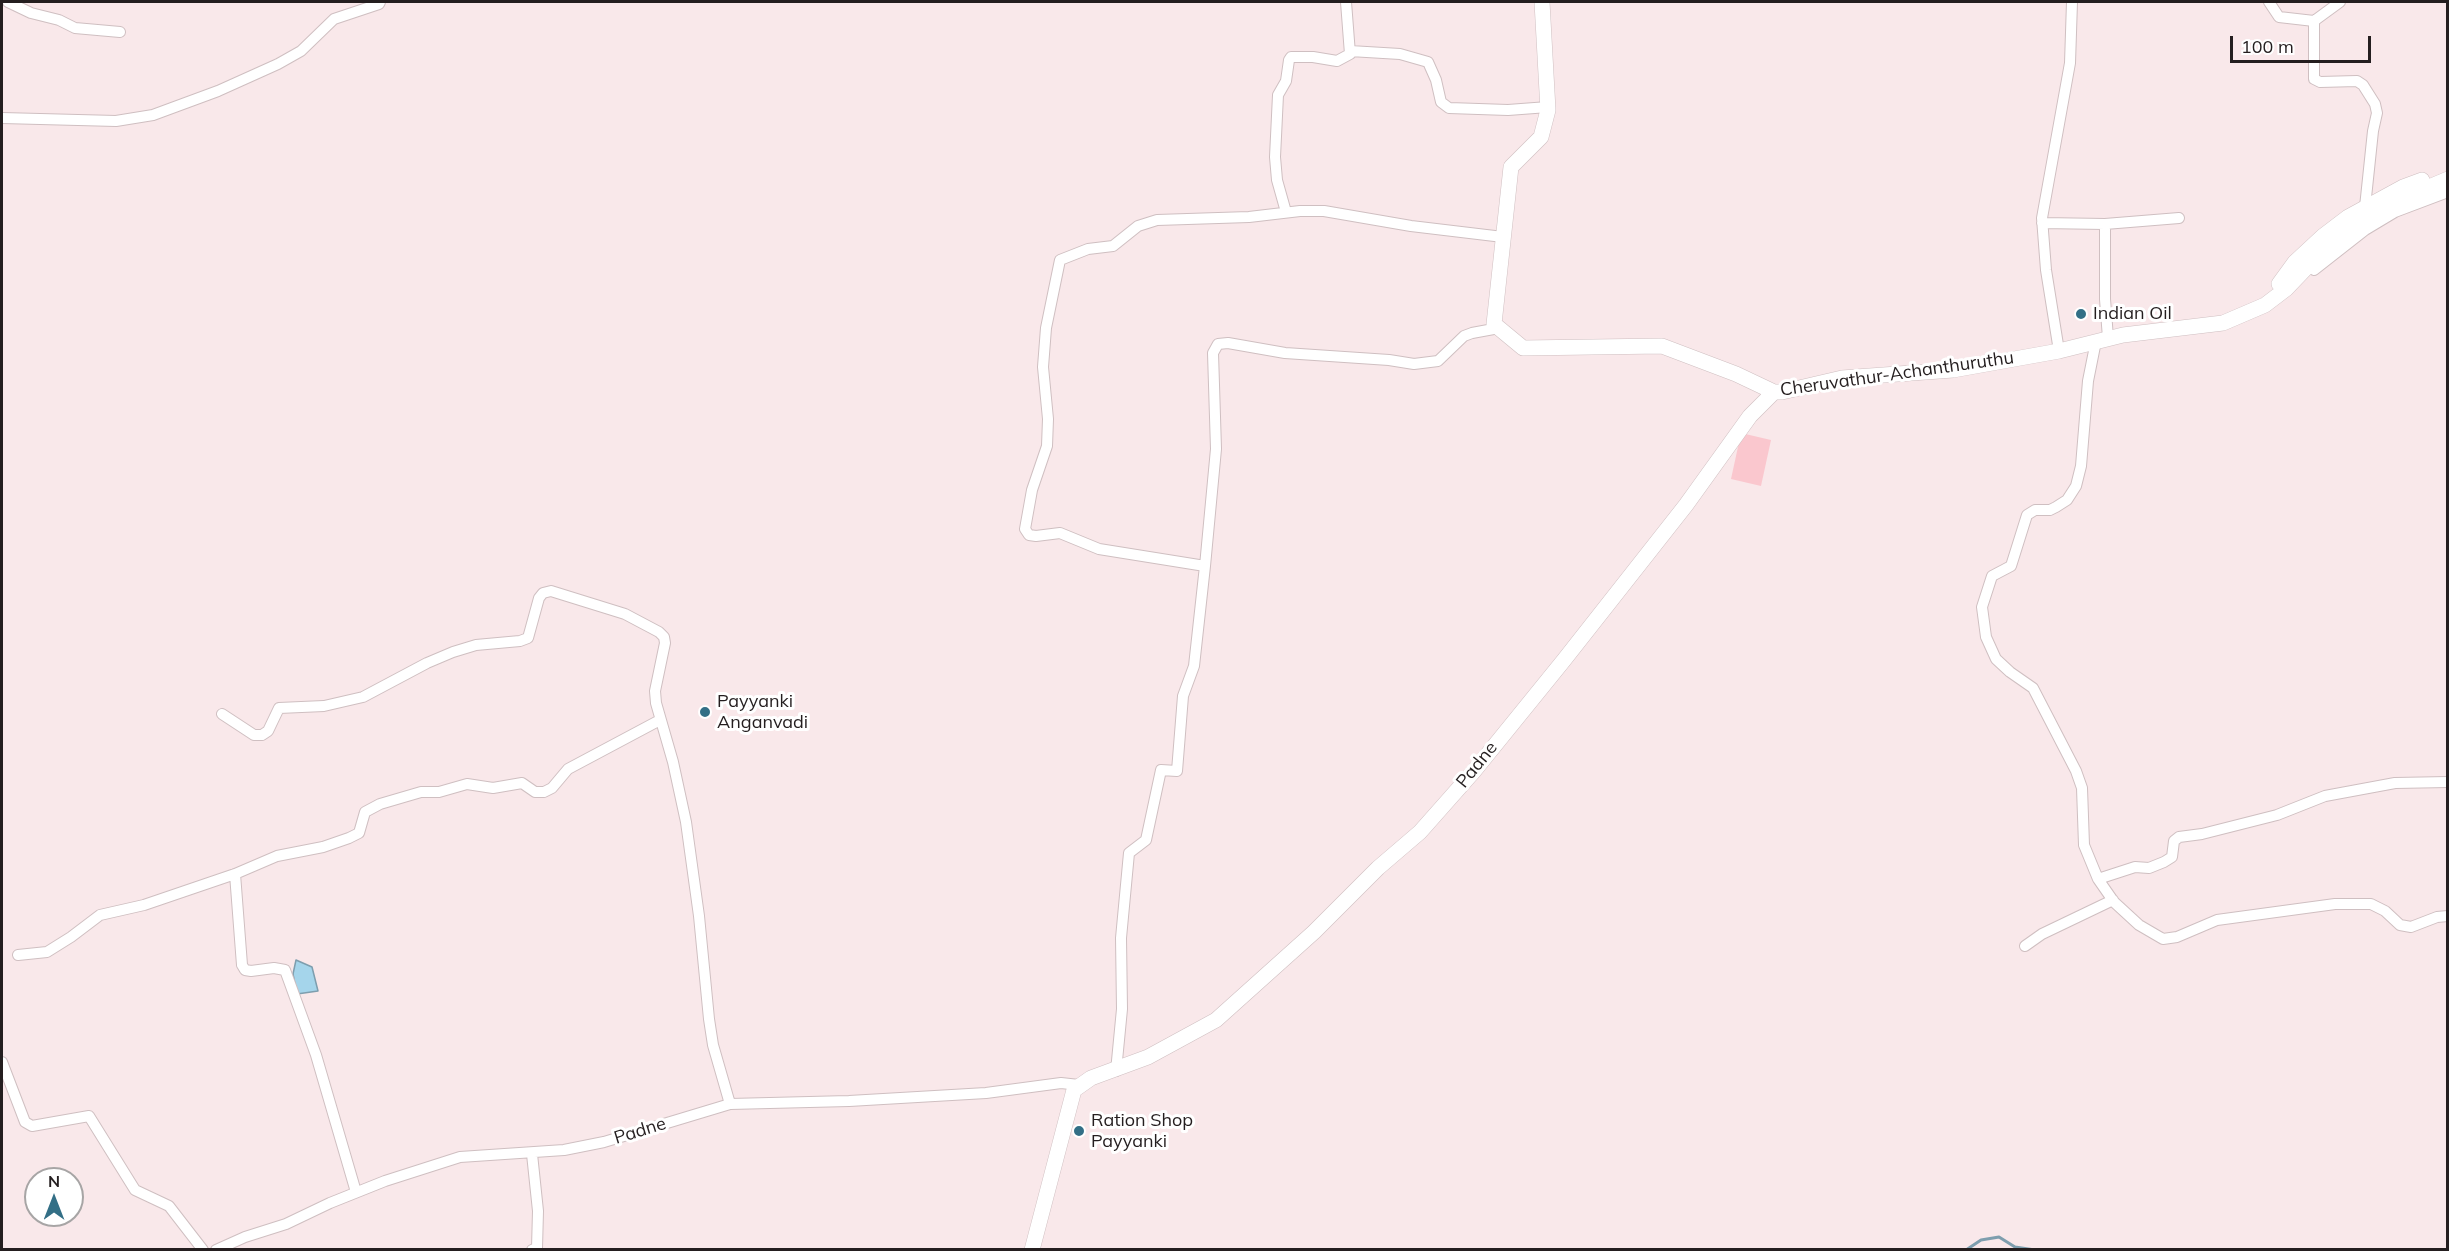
<!DOCTYPE html>
<style>
body{margin:0}
#map{position:relative;width:2449px;height:1251px;overflow:hidden;background:#f9e8ea;font-family:Mulish,sans-serif}
canvas{display:block}
.frame{position:absolute;inset:0;border:3px solid #241e1f;pointer-events:none}
.north{position:absolute;left:24px;top:1167px;width:60px;height:60px;box-sizing:border-box;background:#fff;border:2px solid #a7a5a5;border-radius:50%;rotate:0deg;font-size:16px;font-weight:700;line-height:24px;text-align:center;color:#241e1f}
.north::after{content:'';display:block;margin:auto;width:21px;height:27px;background:#336f86;clip-path:polygon(50% 0,100% 100%,50% 72%,0 100%)}
.scale{position:absolute;left:2230px;top:36px;width:141px;height:27px;box-sizing:border-box;border:3px solid #241e1f;border-top:0;padding-left:8px;font-size:18px;line-height:21px;white-space:nowrap;color:#241e1f;-webkit-text-stroke:4px #fff;paint-order:stroke}
</style>
<div id="map">
<canvas width="2449" height="1251"></canvas>
<div class="frame"></div>
<div class="north">N</div>
<div class="scale">100 m</div>
</div>
<script>
const ctx = document.querySelector('canvas').getContext('2d');
ctx.lineJoin = 'round';
function fill(path, color) {
  ctx.fillStyle = color;
  ctx.fill(path, 'evenodd');
}
function poly(rows) {
  const path = new Path2D();
  for (const r of rows) {
    path.moveTo(r[0], r[1]);
    for (let i = 2; i < r.length; i += 2) path.lineTo(r[i], r[i + 1]);
  }
  return path;
}
function strokePath(path, color, width, dash) {
  ctx.strokeStyle = color;
  ctx.lineWidth = width;
  ctx.lineCap = dash ? 'butt' : 'round';
  ctx.setLineDash(dash || []);
  ctx.stroke(path);
}
function write(font, color, halo, rows, align = 'center') {
  ctx.font = font + ' Mulish,sans-serif';
  ctx.lineWidth = 6;
  ctx.setLineDash([]);
  ctx.textBaseline = 'middle';
  ctx.strokeStyle = halo;
  ctx.fillStyle = color;
  for (const [text, x, y, turn = 0] of rows) {
    ctx.save();
    ctx.translate(x, y);
    ctx.rotate((+turn || 0) * Math.PI / 180);
    ctx.textAlign = isNaN(turn) ? turn : align;
    if (halo) ctx.strokeText(text, 0, 0);
    ctx.fillText(text, 0, 0);
    ctx.restore();
  }
}
fill(poly([
 [1741,433,1771,440,1761,486,1731,479]
]), '#fac7ce');
const water = poly([
 [296,960,312,967,318,991,297,994,293,974,296,960]
]);
fill(water, '#a5d5eb');
strokePath(water, '#7e9eae', 1.5);
strokePath(poly([
 [1966,1250,1981,1240,1999,1237,2015,1247,2035,1250]
]), '#7e9eae', 3);
const minor = poly([
 [8,2,31,13,59,20,75,28,120,32],
 [2269,2,2279,17,2314,21],
 [2340,2,2314,21,2314,79,2320,82,2357,81,2363,85,2375,104,2377,113,2373,131,2365,207],
 [1350,51,1400,54,1428,62,1436,80,1441,102,1449,108,1508,110,1548,107],
 [2,118,116,121,153,115,218,91,278,64,301,51,334,19,379,4,380,2],
 [1286,212,1277,180,1275,157,1278,95,1286,81,1289,60,1291,57,1313,57,1337,61,1350,54,1346,2],
 [2042,223,2105,224],
 [2314,270,2365,230,2395,212,2448,192],
 [2108,338,2105,299,2105,224,2179,218],
 [2096,341,2088,381,2081,466,2076,486,2067,500,2056,507,2050,510,2035,510,2027,515,2011,566,1992,576,1982,607,1986,637,1996,659,2010,672,2033,688,2076,771,2082,788,2084,845,2098,879,2114,902,2139,925,2163,939,2177,937,2217,920,2335,904,2371,904,2385,911,2400,925,2411,927,2437,917,2448,916],
 [2059,351,2046,270,2042,218,2070,63,2072,2],
 [1205,566,1216,449,1213,353,1218,344,1228,343,1285,353,1389,360,1414,364,1438,361,1464,336,1472,333,1499,328],
 [222,714,254,735,262,735,268,731,279,708,324,706,363,697,427,663,453,652,476,645,520,641,528,638,539,598,543,593,551,591,625,614,659,632,664,637,665,643,655,691,656,703,673,762,686,822,699,916,709,1019,713,1045,730,1104],
 [235,874,242,965,245,970,251,971,274,968,285,970,316,1055,356,1192],
 [2098,879,2135,867,2149,868,2164,862,2172,857,2174,841,2179,837,2202,834,2277,815,2325,796,2395,783,2448,782],
 [2025,946,2042,934,2113,900],
 [18,955,47,952,71,937,100,915,144,905,235,874,277,856,323,847,349,838,359,833,365,812,380,804,421,792,439,792,467,784,493,788,522,783,535,792,544,792,552,788,568,769,660,720],
 [2,1062,25,1122,32,1126,89,1116,135,1190,169,1206,203,1250],
 [1116,1071,1122,1009,1121,938,1129,853,1146,840,1161,770,1177,771,1183,696,1194,666,1205,566,1099,549,1060,533,1036,536,1029,535,1025,529,1032,490,1047,446,1048,419,1043,367,1046,328,1060,260,1088,249,1113,246,1138,226,1157,220,1249,217,1300,211,1324,211,1411,226,1503,237],
 [532,1154,538,1211,537,1248,532,1250],
 [216,1250,245,1237,286,1224,330,1203,385,1181,460,1157,564,1150,604,1142,730,1104,849,1101,986,1093,1061,1083,1079,1085]
]);
const secondary = poly([
 [1542,2,1548,110,1541,137,1511,167,1494,324,1523,348,1662,346,1736,374,1774,392,1782,392,1842,378,1953,370,2059,351,2123,335,2223,323,2265,305,2286,289,2308,266,2362,220,2410,195,2448,179],
 [2279,284,2295,262,2323,236,2348,217,2403,187,2422,180],
 [1032,1250,1074,1090,1091,1078,1148,1057,1216,1020,1314,932,1378,868,1420,832,1474,771,1564,660,1686,505,1750,416,1774,392]
]);
strokePath(minor, '#cfbfc1', 12);
strokePath(secondary, '#cfbfc1', 16);
strokePath(minor, '#fff', 10);
strokePath(secondary, '#fff', 15);
for (const [x, y, r, color] of [
 [2081,314,6,"#336f86"],
 [705,712,6,"#336f86"],
 [1079,1131,6,"#336f86"]
]) {
  const dot = new Path2D();
  dot.arc(x, y, r, 0, 2 * Math.PI);
  ctx.fillStyle = color;
  ctx.fill(dot);
  strokePath(dot, '#fff', 2);
}
write('18px', '#241e1f', '#fff', [
 ["Indian Oil",2093,314],
 ["Payyanki",717,702],
 ["Anganvadi",717,723],
 ["Ration Shop",1091,1121],
 ["Payyanki",1091,1142]
], 'left');
write('18px', '#241e1f', '#fff', [
 ["Cheruvathur-Achanthuruthu",1897,374,-8],
 ["Padne",1477,765,-51],
 ["Padne",640,1131,-17]
]);
</script>
